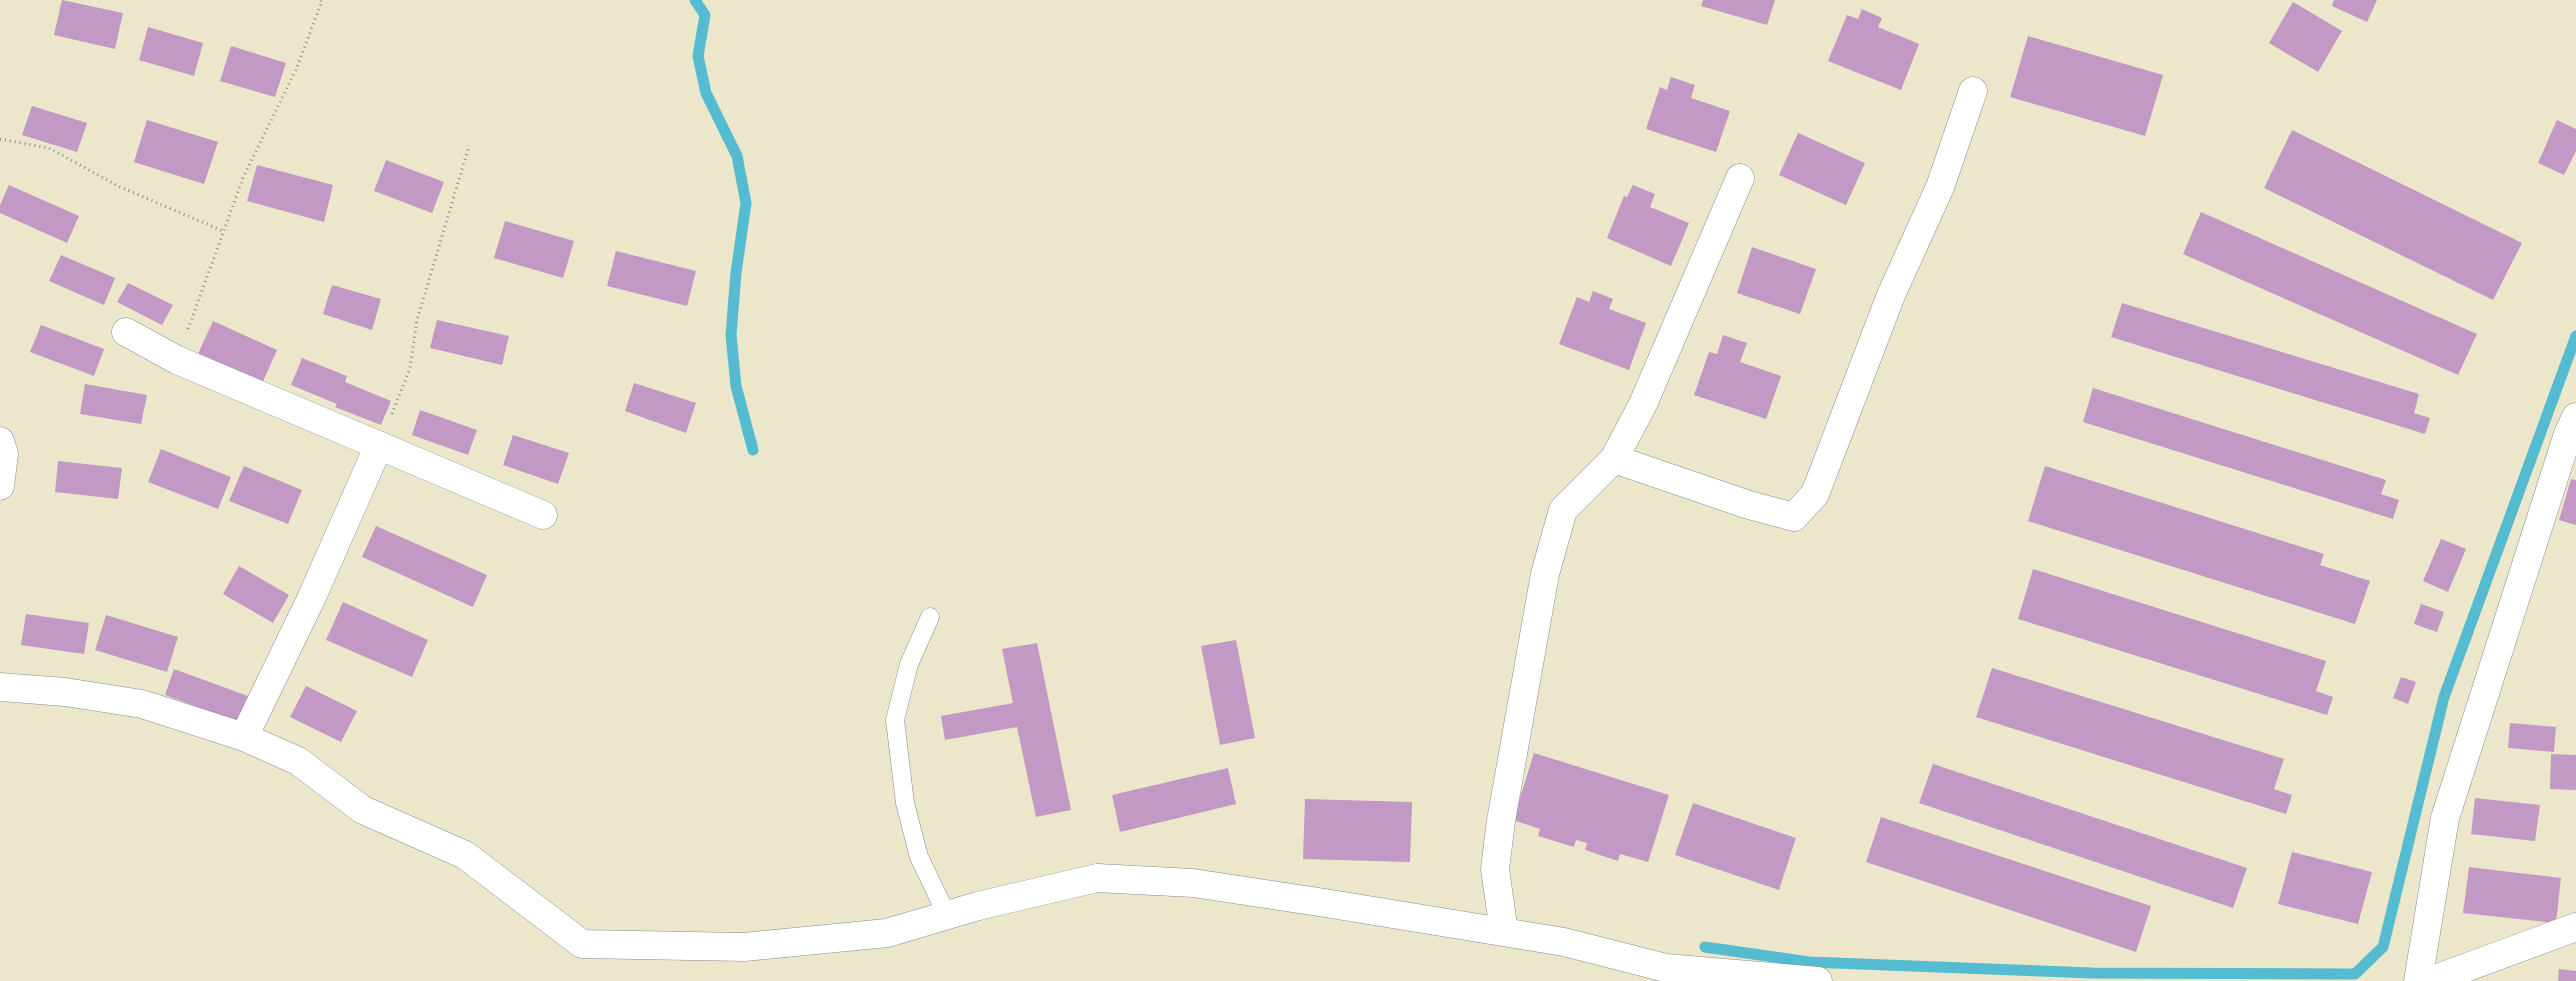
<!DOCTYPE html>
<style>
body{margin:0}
canvas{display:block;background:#ece7ca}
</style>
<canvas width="2576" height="981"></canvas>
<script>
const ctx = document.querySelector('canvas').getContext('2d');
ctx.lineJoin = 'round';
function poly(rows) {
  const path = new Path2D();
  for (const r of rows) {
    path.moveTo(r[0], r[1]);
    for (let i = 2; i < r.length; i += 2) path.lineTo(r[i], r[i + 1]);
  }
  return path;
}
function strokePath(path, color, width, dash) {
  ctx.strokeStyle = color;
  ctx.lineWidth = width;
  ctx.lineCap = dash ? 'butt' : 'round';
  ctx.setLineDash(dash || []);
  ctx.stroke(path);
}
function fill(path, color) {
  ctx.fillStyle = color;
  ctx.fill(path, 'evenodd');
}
strokePath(poly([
 [695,0,705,15,698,56,706,93,737,156,746,203,736,273,731,335,736,386,753,450],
 [1705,947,1809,962,2092,973,2355,974,2383,947,2444,697,2576,336]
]), '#54bbd1', 11);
fill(poly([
 [62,0,123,13,115,49,54,35],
 [1703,0,1775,0,1767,25,1701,6],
 [2334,0,2377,0,2367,22,2332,6],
 [2293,2,2342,31,2318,72,2269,43],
 [1862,9,1882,18,1878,27,1919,44,1901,90,1828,61,1847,15,1858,19],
 [148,27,203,43,194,76,139,60],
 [2028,36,2163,75,2145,136,2010,97],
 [231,46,286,63,275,97,220,81],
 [1671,77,1695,85,1691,98,1730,111,1716,152,1646,129,1660,87,1667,90],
 [32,106,87,123,77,152,22,135],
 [147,120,218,142,204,184,134,162],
 [2557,120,2576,129,2576,151,2564,175,2538,163],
 [2292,130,2522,243,2493,300,2264,188],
 [1798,133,1865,163,1846,205,1779,175],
 [386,160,444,182,432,213,374,191],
 [257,165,333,185,324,222,247,201],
 [9,185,79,216,67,243,0,213,0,205],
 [1633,185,1655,194,1650,207,1689,223,1671,266,1607,238,1624,196,1627,197],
 [2201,212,2477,334,2458,375,2183,254],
 [505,221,574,241,563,278,494,258],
 [1752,247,1816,269,1800,314,1737,293],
 [616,251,696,271,687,306,607,286],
 [61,255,115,278,104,305,49,281],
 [128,283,173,305,162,325,117,302],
 [332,285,381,299,372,330,323,314],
 [1593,291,1613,299,1609,309,1646,323,1629,370,1559,344,1577,297,1589,302],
 [2122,303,2419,394,2414,413,2430,418,2425,434,2111,337],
 [437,320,509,336,502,365,430,348],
 [213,321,277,350,262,384,197,356],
 [41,325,104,349,94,376,30,352],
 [1723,335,1747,343,1740,362,1781,376,1766,419,1694,395,1709,352,1717,354],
 [302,358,347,376,345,382,391,401,381,425,335,407,337,404,291,385],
 [634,383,696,403,686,433,625,411],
 [85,384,147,395,141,424,80,414],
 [2093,388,2386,480,2381,494,2399,500,2393,519,2083,422],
 [420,410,477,430,468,455,412,435],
 [513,435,569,453,558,484,503,465],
 [161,449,231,477,218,509,148,482],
 [58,461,122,468,118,499,55,492],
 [244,466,302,490,288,524,229,501],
 [2045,466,2324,554,2320,565,2370,581,2355,624,2028,521],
 [2571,479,2576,480,2576,525,2559,520],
 [376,526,487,575,473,607,362,557],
 [2441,539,2466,549,2448,592,2423,581],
 [239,566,289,595,273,623,223,594],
 [2033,569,2326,661,2316,691,2333,697,2327,715,2018,619],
 [343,602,428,640,412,677,326,640],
 [2421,604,2444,612,2437,632,2414,624],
 [26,614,89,623,84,654,21,645],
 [106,615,178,637,167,672,95,650],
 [1236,640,1255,738,1220,745,1201,646],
 [1037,643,1071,810,1036,817,1017,727,945,740,941,716,1013,703,1002,649],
 [1992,668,2284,759,2274,789,2292,795,2286,814,1976,717],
 [174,669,248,696,238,722,165,695],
 [2401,677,2416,682,2408,704,2393,698],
 [306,686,357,711,341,742,290,717],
 [2510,723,2556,727,2554,752,2508,748],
 [1534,753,1669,795,1648,862,1620,854,1618,861,1585,850,1587,843,1576,840,1574,847,1538,836,1540,829,1513,820],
 [2551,754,2576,755,2576,790,2550,789],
 [1933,764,2247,868,2233,908,1919,803],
 [1228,768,1236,804,1120,832,1112,795],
 [2475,798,2540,805,2535,841,2471,834],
 [1305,799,1412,802,1410,862,1303,859],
 [1693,803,1796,838,1779,890,1675,855],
 [1881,817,2151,906,2136,952,1866,862],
 [2292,852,2372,872,2358,924,2278,904],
 [2469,867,2561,878,2556,923,2463,913],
 [2559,969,2576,971,2576,981,2558,981]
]), '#c199c4');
const service = poly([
 [930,617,909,664,895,720,905,803,919,857,947,915]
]);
const minor = poly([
 [126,332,177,360,543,515],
 [0,441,4,454,0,486],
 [1614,459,1749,505,1794,517,1815,494,1891,295,1940,187,1973,91],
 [0,687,65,692,142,704,244,737,298,761,363,810,465,855,582,944,744,947,887,933,978,906,1097,878,1193,883,1325,903,1564,942,1666,968,1818,981],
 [244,737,311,599,379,445],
 [1504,932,1495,869,1501,821,1545,574,1563,510,1614,459,1643,404,1740,178],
 [2418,981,2445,818,2568,434,2576,417],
 [2430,981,2576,927]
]);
strokePath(service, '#848b94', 19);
strokePath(minor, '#848b94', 29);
strokePath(poly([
 [0,139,49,148,118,186,223,231],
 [188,329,243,178,297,67,322,1,319,0],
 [392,414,410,368,417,320,469,146]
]), '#848b94', 3, [1, 4]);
strokePath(service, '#fff', 18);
strokePath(minor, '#fff', 28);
</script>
